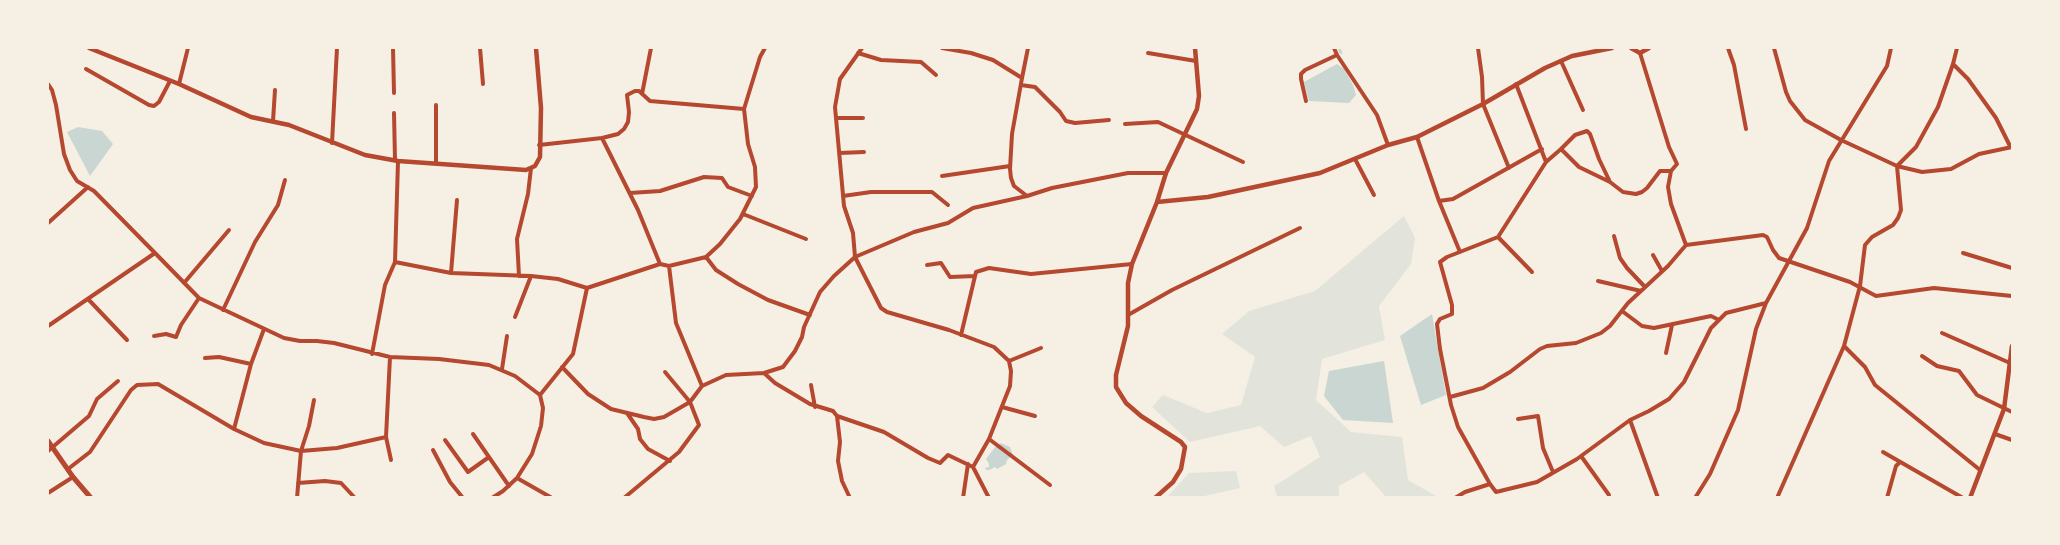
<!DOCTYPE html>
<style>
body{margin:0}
#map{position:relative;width:2060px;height:545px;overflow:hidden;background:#f6efe4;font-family:"Archivo Narrow",sans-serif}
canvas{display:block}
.frame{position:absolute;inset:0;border:49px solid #f6efe4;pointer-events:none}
</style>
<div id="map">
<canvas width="2060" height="545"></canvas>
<div class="frame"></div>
</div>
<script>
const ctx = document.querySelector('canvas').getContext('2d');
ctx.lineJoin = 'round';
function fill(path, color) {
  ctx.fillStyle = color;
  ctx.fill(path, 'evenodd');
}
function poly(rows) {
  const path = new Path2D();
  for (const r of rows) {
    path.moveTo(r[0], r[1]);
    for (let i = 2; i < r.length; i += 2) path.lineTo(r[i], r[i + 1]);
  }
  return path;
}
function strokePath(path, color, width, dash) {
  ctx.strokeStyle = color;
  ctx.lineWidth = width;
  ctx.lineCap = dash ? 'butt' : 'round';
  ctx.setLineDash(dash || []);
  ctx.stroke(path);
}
fill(poly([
 [1404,216,1415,238,1411,264,1379,306,1385,340,1322,359,1316,400,1351,432,1402,437,1408,480,1438,497,1386,497,1364,472,1339,486,1339,497,1277,497,1274,486,1320,457,1311,436,1284,447,1260,426,1190,442,1152,407,1163,395,1207,413,1241,405,1255,357,1222,334,1249,311,1315,291],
 [1236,471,1240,488,1200,497,1167,497,1189,473]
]), '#e2e4dc');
fill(poly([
 [1337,64,1344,69,1353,85,1356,95,1349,103,1309,101,1304,82],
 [78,127,102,131,113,144,90,176,67,132],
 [1432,314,1446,395,1421,405,1400,336],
 [1384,361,1393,423,1343,420,1324,396,1329,371],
 [1001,443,1010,447,1013,455,1007,460,1006,464,997,469,995,467,989,470,986,470,985,468,989,467,989,464,986,459,996,446]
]), '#c9d6d2');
strokePath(poly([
 [1339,48,1341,53]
]), '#c9d6d2', 2.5);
strokePath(poly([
 [393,48,394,93],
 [480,48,483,84],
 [942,48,971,53,993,60,1022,78,1012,134,1010,169,1011,178,1014,186,1027,196],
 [1478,48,1482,77,1483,104,1509,168],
 [1728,48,1734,65,1746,129],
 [1774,48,1786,92,1790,101,1805,120,1841,140,1897,166,1922,172,1951,169,1979,154,2012,147],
 [858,53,881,60,921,62,936,75],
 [1148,53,1196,61],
 [1640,53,1669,147,1677,164,1671,171,1668,187,1671,204,1686,245],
 [1337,55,1377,115,1388,145],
 [1561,61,1583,110],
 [1953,64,1968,79,1996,118,2010,146],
 [86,69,149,105,154,106,159,102,170,81],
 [1022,78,1028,48],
 [48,84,52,90,56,105,64,154,70,170,77,181,94,191,155,253,48,326],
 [179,84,188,48],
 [1516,84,1546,162],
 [1021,85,1035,87,1060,112,1066,121,1075,123,1109,120],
 [642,94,651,48],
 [1306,101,1301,79,1301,74,1305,70,1337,55,1334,48],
 [394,113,395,160],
 [836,118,863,118],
 [273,121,275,90],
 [1125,124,1158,122,1243,162],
 [1417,137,1439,201,1453,199,1542,149],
 [602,138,618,134,624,129,628,122,629,112,627,95,635,91,639,91,650,101,744,109],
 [332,143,337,48],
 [539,145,602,138,638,210,660,264,669,266,706,257,716,270,738,284,768,300,810,315],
 [1561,149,1575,135,1587,131,1590,134,1599,159,1610,182],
 [839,153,864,152],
 [1355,159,1374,195],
 [398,161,395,262,451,273,531,276,558,279,587,288,573,354,540,395,543,408,541,426,532,454,517,478,503,491,492,498],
 [436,163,436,105],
 [942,176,1010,166],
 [630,193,660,191,704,177,722,178,728,187,752,196],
 [843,196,871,192,932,192,948,205],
 [1439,201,1460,252],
 [743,214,806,239],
 [48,223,88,187],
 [1614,236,1620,258,1627,268,1645,287],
 [1498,237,1532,272],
 [155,253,199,298,284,338,300,341,317,341,334,343,390,357,439,359,489,365,515,376,540,395],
 [1963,253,2012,268],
 [1653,255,1662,271],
 [706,257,720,244,740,219,756,187,755,167,748,144,744,109,760,57,765,48],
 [927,265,941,263,950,277,975,276],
 [669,266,676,323,702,386],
 [451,273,457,200],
 [519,276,517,239,528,194,531,168],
 [1598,281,1641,291],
 [184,283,229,230],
 [587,288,660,264],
 [88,299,127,340],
 [223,310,255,242,278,205,285,180],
 [1622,311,1642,326,1654,328,1711,316,1719,320],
 [1128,315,1172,290,1300,228],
 [515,317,531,276],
 [264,329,251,364,234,429,264,443,301,451,337,448,386,437],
 [1942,333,2010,363],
 [961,335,976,272,989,268,1031,274,1132,264],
 [154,336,166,334,176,337,181,325,199,298],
 [1844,346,1865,367,1875,385,1980,470],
 [1666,353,1672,325],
 [372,354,385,285,395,262],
 [1922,356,1937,366,1959,371,1977,395,2012,412],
 [390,357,386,437,391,460],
 [205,358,219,357,251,364],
 [1009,361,1041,348],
 [562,367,588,394,611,409,644,417,654,419,664,417,690,402,702,386,726,375,764,373,783,367,795,351,802,337,804,327,820,292,834,276,855,257,914,232,948,223,973,208,1027,196,1052,188,1128,173,1166,173],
 [502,369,507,336],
 [764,373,775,383,810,404,833,411,837,416,840,442,838,461,842,481,850,498],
 [811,385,815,407],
 [1450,397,1483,388,1510,372,1540,349,1547,346,1576,343,1601,333,1610,326,1628,303,1668,266,1686,245,1763,235,1767,237,1773,250,1779,258,1850,282,1876,296,1934,288,2012,296],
 [1002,407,1035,416],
 [627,413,638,429,640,439,648,449,670,461],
 [837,416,884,432,928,458,940,463,948,455,973,467,989,439,1010,386,1011,371,1009,361,994,347,949,330,887,312,881,308,855,257,853,233,844,206,835,107,840,79,862,48],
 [1518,419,1538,416,1543,448,1553,472],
 [1630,420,1658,498],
 [473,434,509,486],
 [1995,434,2012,440],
 [989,439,1050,485],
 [445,440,468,472,489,457],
 [433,450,450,482,463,498],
 [48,451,89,416,97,399,118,381],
 [1883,452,1963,498],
 [1581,456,1609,495],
 [973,467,989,498],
 [68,469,90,452,131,390,137,385,158,384,234,429],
 [517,478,552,498],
 [298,483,325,481,341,483,355,498],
 [1490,484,1458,427,1451,405,1440,349,1437,324,1440,319,1452,314,1452,305,1440,262,1447,257,1498,237,1546,162,1561,149,1579,167,1610,182,1623,192,1636,194,1642,192,1647,188,1660,171,1671,171],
 [48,493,73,477],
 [297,498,301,451,309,426,314,400],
 [624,498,679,452,699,425,690,402,665,372],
 [963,498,968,464],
 [1455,498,1465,492,1490,484,1496,492,1537,482,1577,459,1630,420,1649,411,1669,399,1684,382,1711,328,1726,313,1766,303],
 [1695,498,1710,474,1738,410,1756,329,1766,303,1807,228,1829,161,1887,66,1891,48],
 [1777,498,1844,346,1860,286,1865,245,1872,237,1893,225,1898,218,1901,210,1897,166,1916,147,1938,107,1953,64,1957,48],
 [1887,498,1896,466,1900,462]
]), '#b5482f', 4);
strokePath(poly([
 [89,48,179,84,251,117,289,125,365,155,398,161,526,170,535,166,540,157,541,108,536,48],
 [1631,48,1640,53,1649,48],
 [1157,202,1208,197,1320,173,1388,145,1417,137,1483,104,1545,68,1572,56,1612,48],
 [1155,498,1173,482,1181,469,1185,447,1181,442,1141,416,1126,403,1116,387,1116,375,1128,326,1128,283,1132,264,1157,202,1166,173,1197,109,1199,96,1195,48],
 [1970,498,2004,409,2012,346]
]), '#b5482f', 4.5);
strokePath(poly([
 [48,441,73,477,91,498]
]), '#b5482f', 5);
</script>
